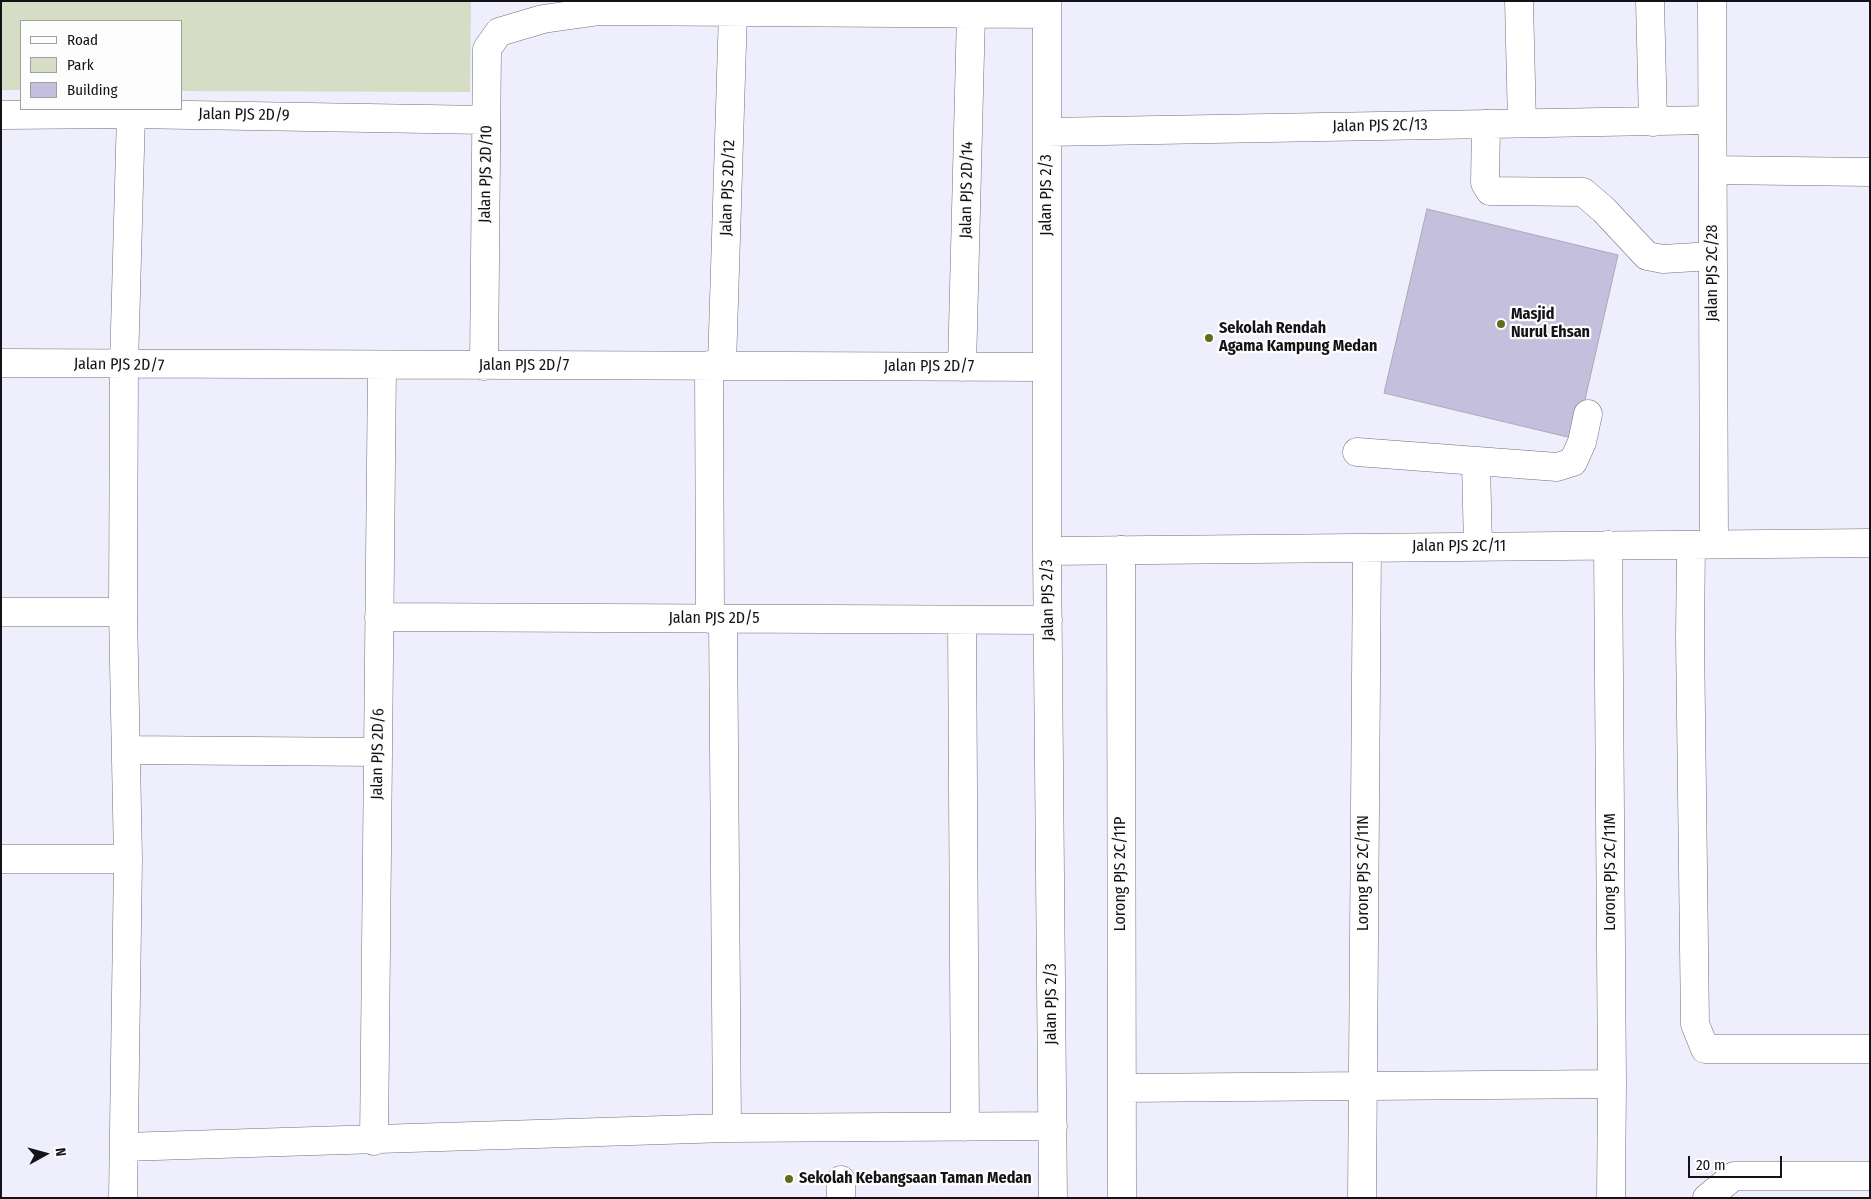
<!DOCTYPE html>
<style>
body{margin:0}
#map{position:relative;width:1871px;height:1199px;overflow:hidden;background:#efeefd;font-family:"Fira Sans Condensed",sans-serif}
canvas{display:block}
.frame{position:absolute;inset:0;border:2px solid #121217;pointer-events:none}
.legend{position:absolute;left:20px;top:20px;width:162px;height:90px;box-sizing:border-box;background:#fdfdfd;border:1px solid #9f9fa1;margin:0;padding:6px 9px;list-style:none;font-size:15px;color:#121217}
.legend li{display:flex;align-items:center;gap:10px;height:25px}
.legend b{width:25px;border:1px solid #9f9fa1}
.north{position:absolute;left:20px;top:1129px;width:50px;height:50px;-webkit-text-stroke:4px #fdfdfd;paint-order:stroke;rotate:83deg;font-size:14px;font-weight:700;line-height:20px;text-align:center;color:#121217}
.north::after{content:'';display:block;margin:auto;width:18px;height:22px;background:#121217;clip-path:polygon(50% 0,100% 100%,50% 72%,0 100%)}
.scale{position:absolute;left:1688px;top:1156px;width:94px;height:22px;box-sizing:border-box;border:2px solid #121217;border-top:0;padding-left:6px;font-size:15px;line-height:18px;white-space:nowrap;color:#121217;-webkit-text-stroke:4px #fdfdfd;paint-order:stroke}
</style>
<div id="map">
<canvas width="1871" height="1199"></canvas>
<div class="frame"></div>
<ul class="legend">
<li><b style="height:6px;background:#fff"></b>Road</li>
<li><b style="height:14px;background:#d6ddc5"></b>Park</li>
<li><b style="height:14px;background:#c3bfdc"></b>Building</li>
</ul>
<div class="north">N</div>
<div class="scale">20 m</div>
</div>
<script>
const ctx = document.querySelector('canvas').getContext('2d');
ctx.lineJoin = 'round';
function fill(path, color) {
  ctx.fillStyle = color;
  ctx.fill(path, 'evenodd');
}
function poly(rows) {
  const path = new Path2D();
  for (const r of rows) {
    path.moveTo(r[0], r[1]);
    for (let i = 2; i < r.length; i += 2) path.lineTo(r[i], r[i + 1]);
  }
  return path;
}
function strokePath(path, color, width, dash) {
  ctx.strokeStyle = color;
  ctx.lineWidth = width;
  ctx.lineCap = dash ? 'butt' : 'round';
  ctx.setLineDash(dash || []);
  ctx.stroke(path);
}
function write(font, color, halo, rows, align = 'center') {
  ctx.font = font + ' "Fira Sans Condensed",sans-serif';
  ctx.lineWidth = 4.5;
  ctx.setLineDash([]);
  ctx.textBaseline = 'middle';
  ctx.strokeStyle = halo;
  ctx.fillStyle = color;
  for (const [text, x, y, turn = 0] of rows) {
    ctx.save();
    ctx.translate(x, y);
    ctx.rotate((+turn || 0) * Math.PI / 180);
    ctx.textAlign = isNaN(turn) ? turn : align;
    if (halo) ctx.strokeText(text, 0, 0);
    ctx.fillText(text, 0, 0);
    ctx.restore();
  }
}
fill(poly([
 [1,1,471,1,470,92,181,91,181,21,21,21,21,90,1,90]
]), '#d6ddc5');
const building = poly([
 [1427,209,1618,255,1576,439,1384,393,1427,209]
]);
fill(building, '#c3bfdc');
strokePath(building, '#aaa9b7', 1);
const minor = poly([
 [1047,1,1047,551,1053,1198],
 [1519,1,1522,123],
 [1650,1,1653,122],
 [1712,1,1714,544],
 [1,115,131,114,486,120],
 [1486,124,1485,183,1490,191,1583,192,1604,210,1647,256,1663,259,1713,256],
 [1047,132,1712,120],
 [1713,170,1870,172],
 [1,363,1047,367],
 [709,365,710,619],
 [722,365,733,12],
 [484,366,487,49,499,32,543,19,600,11,1047,14],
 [962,367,971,14],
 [1357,452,1557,467,1573,462,1582,442,1588,414],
 [1476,463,1478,547],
 [1608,545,1612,1084,1611,1198],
 [1691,545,1690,637,1695,1024,1705,1049,1870,1049],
 [1121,550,1122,1198],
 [1047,551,1870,543],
 [1,612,123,612],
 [379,617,1048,620],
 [723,619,727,1128],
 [962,621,965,1127],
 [127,750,378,752],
 [1,859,128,859],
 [1122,1088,1612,1084],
 [374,1141,382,366],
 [124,1147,727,1128,1053,1126],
 [841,1180,841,1198],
 [123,1198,128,859,123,612,124,365,131,114],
 [1362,1198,1367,548],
 [1707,1198,1734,1176,1870,1176]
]);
strokePath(minor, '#706e7b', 29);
strokePath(minor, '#fff', 28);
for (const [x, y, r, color] of [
 [1501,324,5,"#5d6d18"],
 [1209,338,5,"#5d6d18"],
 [789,1179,5,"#5d6d18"]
]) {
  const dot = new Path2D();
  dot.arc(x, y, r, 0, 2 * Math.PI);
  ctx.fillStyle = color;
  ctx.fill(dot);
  strokePath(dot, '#fdfdfd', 2);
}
write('16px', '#121217', '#fdfdfd', [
 ["Jalan PJS 2D/9",244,115,1],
 ["Jalan PJS 2C/13",1380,126,-1],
 ["Jalan PJS 2D/10",486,174,-89],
 ["Jalan PJS 2D/12",728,188,-88],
 ["Jalan PJS 2D/14",967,190,-89],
 ["Jalan PJS 2/3",1047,195,-90],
 ["Jalan PJS 2C/28",1713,273,-90],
 ["Jalan PJS 2D/7",119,365,1],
 ["Jalan PJS 2D/7",524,366],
 ["Jalan PJS 2D/7",929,367],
 ["Jalan PJS 2C/11",1459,547],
 ["Jalan PJS 2/3",1048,600,-91],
 ["Jalan PJS 2D/5",714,619],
 ["Jalan PJS 2D/6",378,754,-89],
 ["Lorong PJS 2C/11M",1611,872,-90],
 ["Lorong PJS 2C/11N",1364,873,-90],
 ["Lorong PJS 2C/11P",1121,874,-90],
 ["Jalan PJS 2/3",1052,1004,-90]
]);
write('bold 16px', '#121217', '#fdfdfd', [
 ["Masjid",1511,315],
 ["Nurul Ehsan",1511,333],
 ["Sekolah Rendah",1219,329],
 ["Agama Kampung Medan",1219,347],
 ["Sekolah Kebangsaan Taman Medan",799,1179]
], 'left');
</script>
